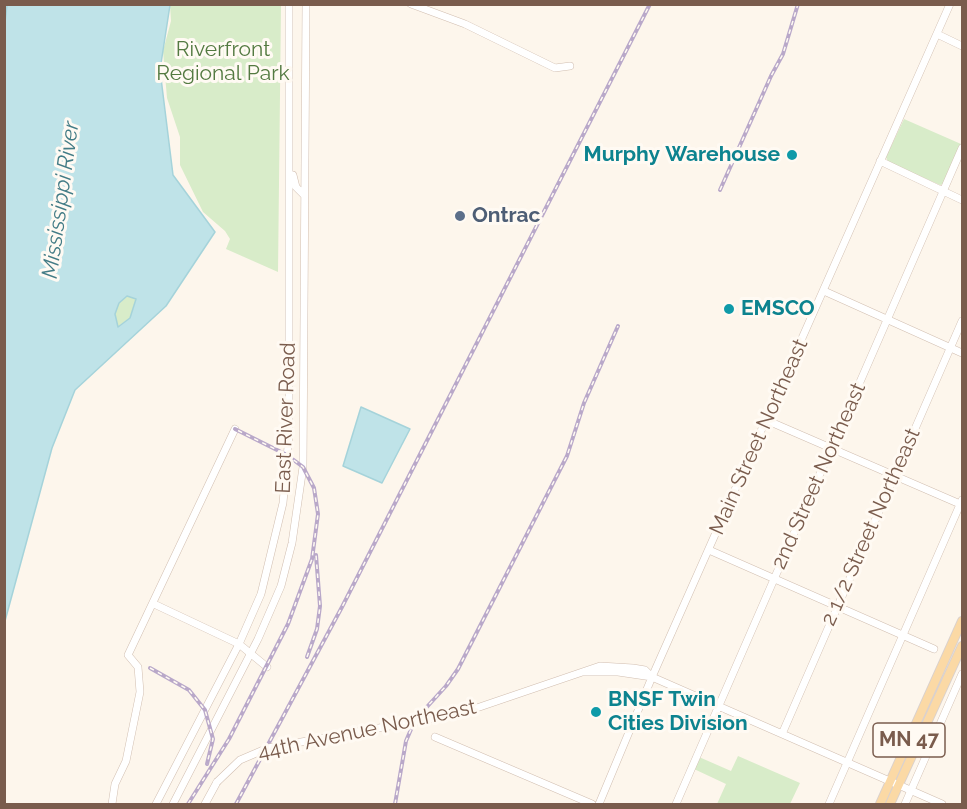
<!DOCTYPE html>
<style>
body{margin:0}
#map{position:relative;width:967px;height:809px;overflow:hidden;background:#fdf6ec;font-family:Raleway,sans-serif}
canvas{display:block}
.frame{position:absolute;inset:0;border:6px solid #7a5c4d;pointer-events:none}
</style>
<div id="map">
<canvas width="967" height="809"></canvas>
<div class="frame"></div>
</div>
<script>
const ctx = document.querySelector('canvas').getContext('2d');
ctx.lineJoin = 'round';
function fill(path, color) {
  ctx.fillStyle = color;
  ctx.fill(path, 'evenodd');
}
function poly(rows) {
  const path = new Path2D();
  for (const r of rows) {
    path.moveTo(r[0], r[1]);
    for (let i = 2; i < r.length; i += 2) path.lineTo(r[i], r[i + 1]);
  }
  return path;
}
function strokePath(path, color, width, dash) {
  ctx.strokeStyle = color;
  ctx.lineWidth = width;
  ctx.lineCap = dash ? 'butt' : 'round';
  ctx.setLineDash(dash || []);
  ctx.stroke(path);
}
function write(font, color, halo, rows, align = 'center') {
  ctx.font = font + ' Raleway,sans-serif';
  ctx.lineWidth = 6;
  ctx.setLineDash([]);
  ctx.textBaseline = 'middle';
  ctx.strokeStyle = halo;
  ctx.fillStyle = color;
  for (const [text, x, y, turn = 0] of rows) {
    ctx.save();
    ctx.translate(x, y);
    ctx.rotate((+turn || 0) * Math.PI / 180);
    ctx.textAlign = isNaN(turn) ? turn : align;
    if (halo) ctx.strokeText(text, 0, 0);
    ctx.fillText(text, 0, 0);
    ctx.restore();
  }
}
fill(poly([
 [170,5,281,5,278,272,226,249,230,239,225,231,203,212,180,165,180,137,167,98,163,51,171,21],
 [904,119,961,144,944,184,940,185,888,162,886,157],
 [127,296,136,298,130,318,117,327,115,314,119,303],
 [738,756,800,783,790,804,717,804,726,784,694,769,699,757,731,771]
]), '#d8ecc9');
const water = poly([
 [7,5,170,5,160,70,173,175,215,232,166,306,75,390,52,448,5,621,4,31,7,5],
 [127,296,136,299,130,318,118,327,115,314,119,303,127,296],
 [361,407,410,429,382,483,343,466,361,407]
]);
fill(water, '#bfe3e8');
strokePath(water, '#a5d3da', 1.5);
const minor = poly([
 [411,4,465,24,555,68,570,66],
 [937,34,962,46],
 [880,161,962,200],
 [293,175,296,187,304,195],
 [824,291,962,353],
 [766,420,960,504],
 [709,550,934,649],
 [154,604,239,644,267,667],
 [583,672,618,672,652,677,942,804],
 [462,713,600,666,633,668,645,670,652,677],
 [782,734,962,321],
 [435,737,592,804],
 [112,804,115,784,126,761,140,692,138,667,128,655,235,429],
 [156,804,239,644,261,594,283,503,289,435,289,4],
 [173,804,258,639,281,586,292,543,303,467,306,4],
 [205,804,217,782],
 [599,804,652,677,950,4],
 [676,804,962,148],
 [829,804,962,500],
 [905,804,962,674]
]);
const major = poly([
 [880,804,962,621],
 [890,804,962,646]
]);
strokePath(minor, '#d1beb0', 8);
strokePath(major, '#dad1cd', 10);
strokePath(minor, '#fff', 7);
strokePath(major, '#fbd9a5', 8);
const rail = poly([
 [720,190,771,76,783,54,798,4],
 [307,657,317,629,320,606,316,555],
 [150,668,189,690,205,710,213,739,207,764],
 [188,804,229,739,288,624,312,559,318,514,314,488,303,467,287,455,235,429],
 [236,804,342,607,650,4],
 [395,804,406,741,415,720,446,686,458,669,567,456,584,403,618,326]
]);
strokePath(rail, '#b9a8c9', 4);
strokePath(rail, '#fffaf3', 1.5, [4.5]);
const minorBridge = poly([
 [217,782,240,760,268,748,462,713]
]);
strokePath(minorBridge, '#d1beb0', 8, []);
strokePath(minorBridge, '#fff', 7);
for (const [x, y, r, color] of [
 [792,155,6,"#0f9aa8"],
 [460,216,6,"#5c6f8a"],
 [729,309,6,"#0f9aa8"],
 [596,712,6,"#0f9aa8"]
]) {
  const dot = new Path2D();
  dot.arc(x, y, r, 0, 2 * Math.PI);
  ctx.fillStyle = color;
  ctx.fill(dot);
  strokePath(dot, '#fffaf3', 2);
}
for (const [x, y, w] of [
 [909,740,72]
]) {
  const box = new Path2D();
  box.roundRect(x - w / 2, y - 17, w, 34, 4.5);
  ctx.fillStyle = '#fffaf3';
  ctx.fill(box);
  strokePath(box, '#7a5c4d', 1.5);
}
write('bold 20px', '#7a5c4d', null, [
 ["MN 47",909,740]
]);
write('21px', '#537a41', '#fffaf3', [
 ["Riverfront",223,50],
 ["Regional Park",223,74]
]);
write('bold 21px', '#0d838f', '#fffaf3', [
 ["Murphy Warehouse",780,155,"right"],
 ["EMSCO",741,309],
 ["BNSF Twin",608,700],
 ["Cities Division",608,724]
], 'left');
write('bold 21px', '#4e5e75', '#fffaf3', [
 ["Ontrac",472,216]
], 'left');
write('21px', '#7a5c4d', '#fffaf3', [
 ["East River Road",286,418,-88],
 ["Main Street Northeast",759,437,-66],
 ["2nd Street Northeast",819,476,-66],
 ["2 1/2 Street Northeast",871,527,-66],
 ["44th Avenue Northeast",367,730,-12]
]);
write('italic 22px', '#437c86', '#fffaf3', [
 ["Mississippi River",61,200,-82]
]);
</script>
